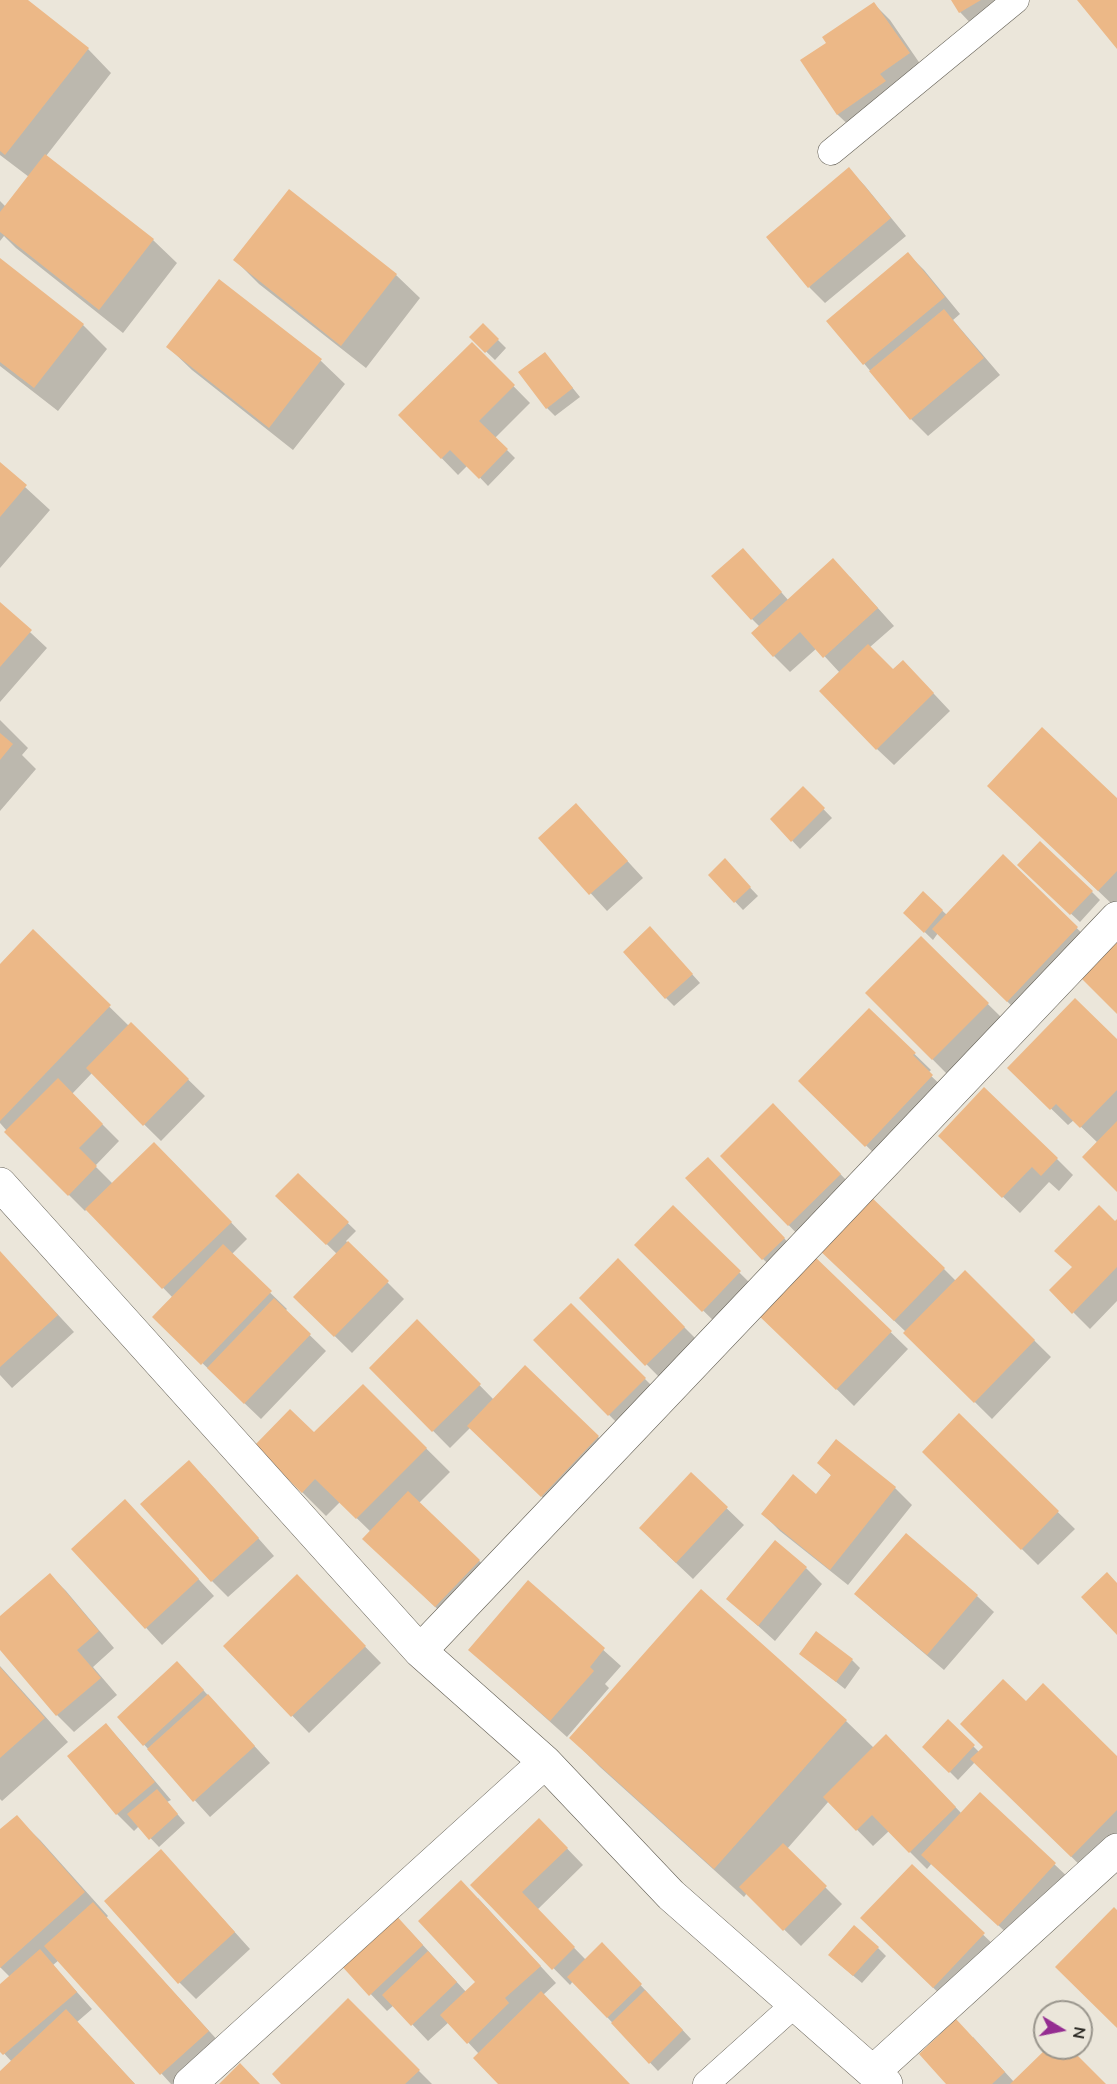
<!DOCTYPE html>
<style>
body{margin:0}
#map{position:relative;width:1117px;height:2084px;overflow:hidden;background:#ebe6da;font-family:"Nunito Sans",sans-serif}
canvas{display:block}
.north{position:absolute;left:1033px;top:2000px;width:60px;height:60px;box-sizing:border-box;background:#ebe6da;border:2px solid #9a968d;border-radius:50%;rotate:100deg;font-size:16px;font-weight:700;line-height:24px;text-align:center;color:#211f1a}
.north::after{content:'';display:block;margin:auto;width:21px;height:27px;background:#942d91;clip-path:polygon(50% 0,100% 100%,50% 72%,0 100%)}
</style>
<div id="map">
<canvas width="1117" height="2084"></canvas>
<div class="north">N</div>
</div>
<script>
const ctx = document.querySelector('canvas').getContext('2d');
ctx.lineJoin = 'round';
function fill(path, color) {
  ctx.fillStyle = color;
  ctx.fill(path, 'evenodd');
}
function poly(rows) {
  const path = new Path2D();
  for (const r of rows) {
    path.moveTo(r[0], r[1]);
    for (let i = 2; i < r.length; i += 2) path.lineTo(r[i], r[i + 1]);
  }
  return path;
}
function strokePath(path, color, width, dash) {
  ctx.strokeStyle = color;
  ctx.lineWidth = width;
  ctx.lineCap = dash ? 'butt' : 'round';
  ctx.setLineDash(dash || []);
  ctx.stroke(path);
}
fill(poly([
 [0,0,25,0,88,49,111,73,46,156,153,240,177,263,123,333,16,248,4,236,0,241,0,201,6,207,29,177,0,155],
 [953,0,1013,0,976,29,960,12],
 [874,4,890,20,925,71,855,131,838,115,802,61,828,43],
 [849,169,865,186,906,236,825,303,809,287],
 [908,254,924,270,960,314,953,320,1000,375,928,436,911,419,828,321],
 [0,260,83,325,107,349,58,411,0,366],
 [235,260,396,275,420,298,366,368,259,284],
 [219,281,321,361,345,384,293,450,192,370,168,347],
 [483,325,506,348,495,360,471,337],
 [472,344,530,403,495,438,515,458,488,486,468,465,458,475,400,415],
 [545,354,580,397,555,416,547,408],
 [0,464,50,510,0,568],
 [751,558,789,601,850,577,894,626,870,647,893,671,919,678,950,711,894,765,877,749,840,673,817,648,790,672,774,656,760,627,752,619],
 [0,604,47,648,0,702],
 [0,720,28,748,22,755,36,769,0,811],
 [803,788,832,818,800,849,772,819],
 [1117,801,1117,909,1013,809],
 [576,805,643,878,607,911,540,838],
 [1003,856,1094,945,1024,1018,938,933,933,940,905,913,923,893,947,915],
 [725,861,758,896,743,910,710,875],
 [1027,873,1092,892,1100,900,1080,922],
 [33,932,129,1026,131,1024,205,1096,161,1141,92,1073,72,1094,119,1141,95,1166,113,1184,171,1160,247,1239,231,1255,287,1309,285,1311,326,1351,261,1419,154,1317,173,1298,87,1209,85,1211,6,1132,7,1131,0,1123,0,966],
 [658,936,700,983,674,1006,666,998],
 [921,938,1004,1020,949,1076,867,993],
 [869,1010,931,1070,928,1073,949,1093,883,1162,800,1081],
 [1117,1041,1117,1190,1098,1143,1074,1120,1068,1125,1009,1068],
 [789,1122,857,1191,805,1242,722,1156],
 [956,1152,1057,1159,1073,1175,1059,1191,1049,1182,1020,1213],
 [298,1175,356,1231,346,1241,404,1299,352,1353,295,1297,337,1254,277,1196],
 [724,1175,800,1255,780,1275,763,1259],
 [673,1207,756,1289,720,1327,636,1245],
 [1117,1221,1117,1301,1090,1329,1051,1290],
 [0,1252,74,1332,12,1388,0,1375],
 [811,1255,908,1349,854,1406,774,1328],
 [618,1261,701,1344,663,1381,581,1298],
 [834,1263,944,1269,956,1281,965,1272,1051,1357,992,1419,905,1333,906,1332],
 [571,1305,662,1396,626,1432,535,1340],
 [417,1321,494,1400,598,1437,614,1453,558,1512,470,1428,450,1448,371,1368],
 [363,1386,450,1472,419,1503,496,1577,452,1623,381,1555,371,1532,340,1502,326,1516,256,1446,314,1434],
 [959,1415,1075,1529,1038,1565,924,1452],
 [836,1441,895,1488,912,1505,848,1585,780,1531,763,1514,817,1496,832,1476,819,1463],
 [691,1474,744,1525,693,1579,657,1545],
 [205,1478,274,1556,228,1597,212,1581],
 [142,1518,214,1596,162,1645,73,1549],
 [806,1568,822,1584,775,1641,728,1599],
 [50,1575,66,1591,114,1648,93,1667,117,1695,74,1732,57,1715,0,1647,0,1618],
 [528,1582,621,1666,605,1684,609,1688,567,1737,470,1650],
 [313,1593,381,1663,309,1733,225,1646],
 [856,1593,977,1596,994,1612,944,1670,873,1610],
 [801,1654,852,1660,860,1668,845,1689],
 [0,1666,68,1742,2,1801,0,1799],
 [194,1680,270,1763,210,1817,119,1717],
 [1026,1703,1117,1758,1117,1857,1095,1880,975,1762,958,1780,924,1746,948,1721,979,1752],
 [846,1721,874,1748,903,1752,962,1814,980,1794,1072,1881,1015,1941,932,1863,927,1869,889,1831,873,1846,829,1801,787,1849,842,1904,801,1946,747,1893,744,1897,600,1767,571,1738],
 [106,1725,122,1742,171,1800,167,1802,185,1823,159,1847,139,1826,134,1831,117,1814,69,1756],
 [16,1817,40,1840,108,1916,106,1918,231,2055,200,2084,171,2084,59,1960,53,1965,92,2009,77,2022,135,2084,0,2083,0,2073,12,2062,0,2049,0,1986,10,1977,0,1967,0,1831],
 [555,1836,583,1865,537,1910,586,1960,618,1961,691,2039,658,2071,573,1981,570,1985,472,1885],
 [912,1866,1000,1951,950,2004,878,1934],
 [177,1868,250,1949,196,1999,179,1982],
 [478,1898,556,1983,543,1995,629,2084,501,2084,479,2054,449,2022,428,2041,394,2005,387,2011,341,1963,409,1930,466,1992,477,1982],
 [878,1948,886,1956,862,1983,838,1963],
 [348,2000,432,2084,284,2084],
 [973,2037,1014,2082,1049,2048,1069,2048,1104,2084,948,2084]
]), '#0003');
fill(poly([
 [0,0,28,0,89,48,5,155,0,151],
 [951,0,981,0,959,13],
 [1077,0,1117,0,1117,49],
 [874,2,910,53,880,74,886,81,837,115,800,60,826,43,822,37],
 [45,154,154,239,99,310,0,232,0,212],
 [849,167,891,218,808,288,766,237],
 [289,189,397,274,341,346,233,260],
 [908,252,945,297,863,365,826,321],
 [0,258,84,324,34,388,0,362],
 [219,279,322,359,269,428,166,347],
 [944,309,984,358,910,420,869,371],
 [483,323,499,339,485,353,469,337],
 [472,342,515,385,479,421,508,449,479,479,450,450,441,459,398,415],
 [545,352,573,388,546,409,518,372],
 [0,462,27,485,0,517],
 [743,548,782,592,751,620,711,576],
 [833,558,878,608,823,658,800,632,773,657,751,633],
 [0,602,32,630,0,667],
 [868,644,893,669,903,660,934,693,876,750,819,691],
 [1042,727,1117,798,1117,871,1098,891,987,786],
 [0,733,13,744,0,760],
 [803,786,825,808,791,842,770,819],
 [576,803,628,861,589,895,538,838],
 [1040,841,1093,891,1070,915,1017,865],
 [1003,854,1078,927,1007,1002,932,929],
 [725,858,751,887,734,903,708,875],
 [923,891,943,910,924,933,903,913],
 [650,926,693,974,665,999,623,952],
 [33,929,111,1005,0,1121,0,964],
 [921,936,989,1003,932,1060,865,993],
 [1117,941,1117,1014,1080,977],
 [1075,998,1117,1039,1117,1090,1080,1128,1056,1104,1050,1110,1007,1068],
 [869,1008,916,1053,913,1055,933,1075,865,1147,798,1081],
 [131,1022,189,1079,143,1126,86,1068],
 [58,1078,103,1124,79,1148,97,1166,68,1196,4,1132],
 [984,1087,1058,1158,1041,1176,1032,1167,1002,1198,938,1136],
 [773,1103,841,1174,788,1226,720,1156],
 [1117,1121,1117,1192,1082,1157],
 [154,1142,232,1222,162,1289,85,1209],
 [708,1157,785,1238,762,1260,685,1178],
 [298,1173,349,1222,326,1245,275,1196],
 [867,1193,945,1268,894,1321,816,1247],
 [673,1205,741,1271,702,1312,634,1245],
 [1099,1205,1115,1221,1117,1219,1117,1267,1072,1314,1049,1290,1072,1267,1054,1251],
 [348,1241,389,1281,334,1337,293,1297],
 [223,1244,272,1291,201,1365,152,1317],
 [0,1251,58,1315,0,1367],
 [811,1253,892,1331,836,1390,755,1312],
 [618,1258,685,1327,645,1366,579,1298],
 [965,1270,1035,1340,974,1403,903,1333],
 [274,1298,311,1334,244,1404,207,1368],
 [571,1303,646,1378,608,1416,533,1340],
 [417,1319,481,1384,432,1432,369,1368],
 [525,1365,599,1436,541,1497,467,1426],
 [363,1384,427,1448,356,1519,315,1479,302,1493,254,1446,290,1409,314,1432],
 [959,1413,1059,1511,1021,1550,922,1452],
 [836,1439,896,1487,830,1570,761,1514,793,1474,816,1494,831,1475,817,1463],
 [189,1460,259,1538,211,1582,140,1504],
 [691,1472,728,1507,676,1563,639,1528],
 [408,1491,480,1560,435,1607,362,1539],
 [125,1499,199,1579,145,1629,71,1549],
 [906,1533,978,1595,927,1655,854,1594],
 [775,1540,807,1567,758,1626,726,1599],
 [1107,1572,1117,1583,1117,1635,1081,1597],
 [50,1573,99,1631,77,1650,101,1678,56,1716,0,1650,0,1616],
 [297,1574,366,1646,291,1717,223,1646],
 [528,1580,605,1648,590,1667,594,1671,550,1721,468,1650],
 [701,1589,847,1720,714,1869,569,1738],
 [816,1631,853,1659,836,1682,799,1654],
 [177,1661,204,1690,143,1746,117,1717],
 [0,1667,45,1718,0,1758],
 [1003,1679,1026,1701,1043,1683,1117,1756,1117,1810,1071,1857,970,1759,983,1747,960,1724],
 [208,1694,255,1746,193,1802,147,1749],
 [948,1719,975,1745,949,1773,922,1747],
 [106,1723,155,1782,116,1815,67,1756],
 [886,1734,956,1807,909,1853,872,1815,856,1831,823,1797],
 [157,1789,178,1814,149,1840,127,1814],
 [980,1792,1056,1863,998,1926,921,1855],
 [17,1815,85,1892,0,1968,0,1829],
 [539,1818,568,1848,522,1892,575,1947,552,1970,470,1885],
 [783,1843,827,1886,783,1931,739,1887],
 [161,1849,235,1932,178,1984,104,1901],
 [912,1864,985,1933,933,1988,860,1918],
 [461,1880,541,1966,505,1998,509,2003,467,2044,440,2015,475,1982,418,1921],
 [93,1902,209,2031,160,2075,44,1946],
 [1114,1907,1117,1910,1117,2028,1055,1967],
 [393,1912,423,1945,369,1996,339,1963],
 [854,1925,879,1947,853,1976,828,1955],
 [602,1942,642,1984,607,2018,567,1977],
 [40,1949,77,1992,3,2055,0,2052,0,1984],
 [428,1951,457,1982,411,2026,382,1995],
 [645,1990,683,2030,649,2064,611,2023],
 [541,1991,630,2084,498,2084,473,2058],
 [348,1998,420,2070,405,2084,281,2084,272,2074],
 [66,2009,135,2084,0,2084,0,2071],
 [956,2019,1005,2072,992,2084,946,2084,919,2054],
 [1047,2048,1070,2048,1106,2084,1010,2084],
 [240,2063,260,2084,219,2084]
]), '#ecb887');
const lane = poly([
 [831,152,1016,0],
 [706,2084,795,2004]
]);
const street = poly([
 [0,1184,420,1651,545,1762,671,1895,886,2084],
 [420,1651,1117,918],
 [873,2072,1117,1850],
 [190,2084,545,1762]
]);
strokePath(lane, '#625e54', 27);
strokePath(street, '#625e54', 34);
strokePath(lane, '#fff', 26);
strokePath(street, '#fff', 33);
</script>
